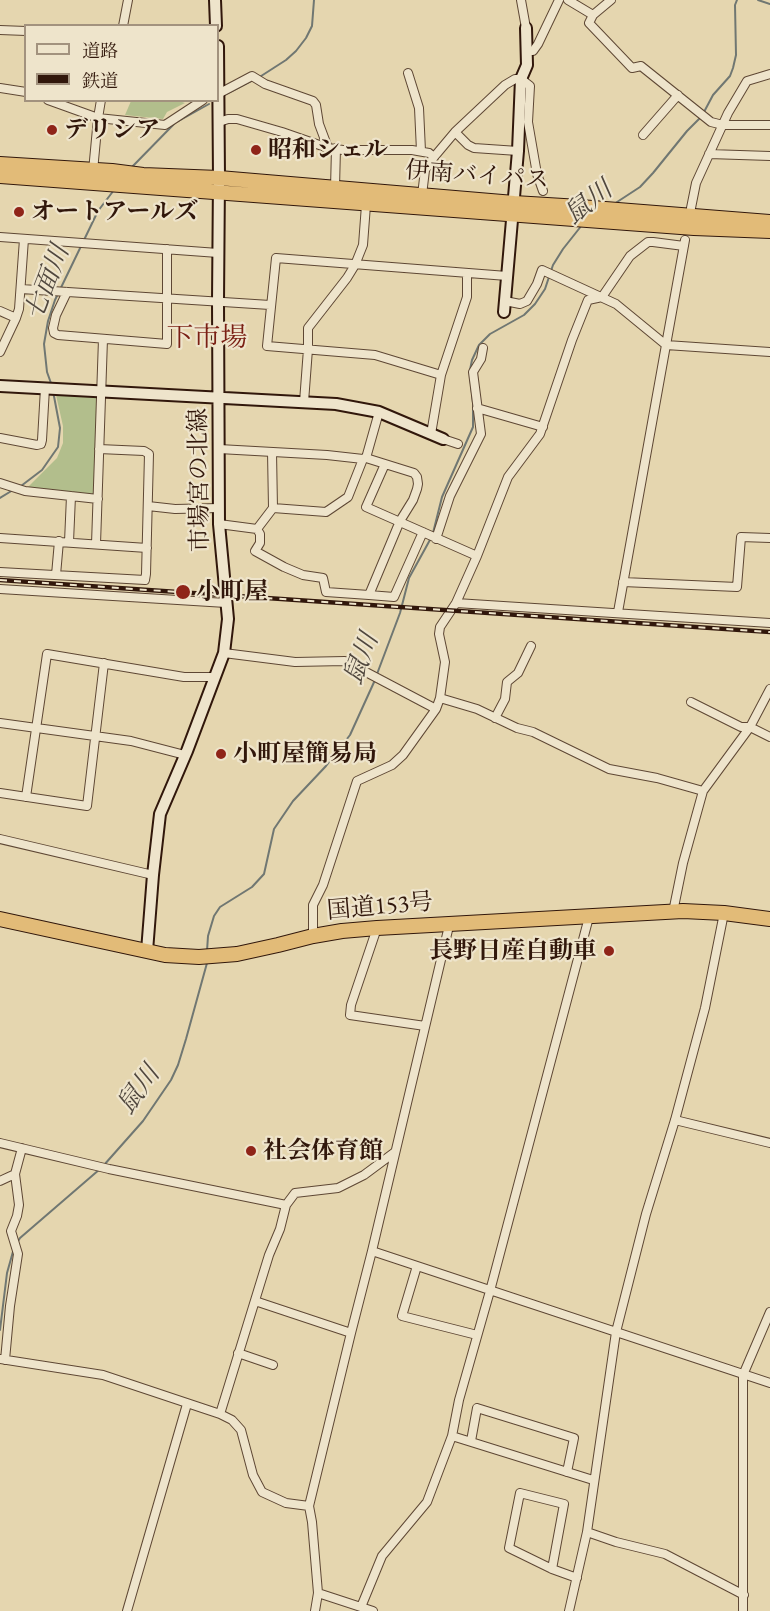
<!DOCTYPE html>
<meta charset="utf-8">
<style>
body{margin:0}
#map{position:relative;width:770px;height:1611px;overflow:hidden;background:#e5d6af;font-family:"EB Garamond","Noto Serif JP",serif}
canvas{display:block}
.legend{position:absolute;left:24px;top:24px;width:195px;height:78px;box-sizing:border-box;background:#eee4cb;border:2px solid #a2927e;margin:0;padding:8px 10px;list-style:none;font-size:18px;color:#31170b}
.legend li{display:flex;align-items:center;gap:12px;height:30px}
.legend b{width:30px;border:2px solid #a2927e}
</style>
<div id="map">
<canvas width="770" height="1611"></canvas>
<ul class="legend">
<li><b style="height:8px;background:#eee4cb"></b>道路</li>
<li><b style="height:8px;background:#31170b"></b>鉄道</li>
</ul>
</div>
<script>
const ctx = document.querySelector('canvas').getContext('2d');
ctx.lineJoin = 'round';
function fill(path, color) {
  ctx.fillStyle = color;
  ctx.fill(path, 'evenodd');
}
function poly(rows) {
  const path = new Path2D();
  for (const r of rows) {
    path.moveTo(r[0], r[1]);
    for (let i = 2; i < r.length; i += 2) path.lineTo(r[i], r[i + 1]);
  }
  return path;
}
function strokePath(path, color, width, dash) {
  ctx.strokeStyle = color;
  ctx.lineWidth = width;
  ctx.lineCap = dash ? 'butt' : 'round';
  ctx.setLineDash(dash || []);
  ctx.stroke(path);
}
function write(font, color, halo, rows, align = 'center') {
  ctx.font = font + ' "EB Garamond","Noto Serif JP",serif';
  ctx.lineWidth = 4.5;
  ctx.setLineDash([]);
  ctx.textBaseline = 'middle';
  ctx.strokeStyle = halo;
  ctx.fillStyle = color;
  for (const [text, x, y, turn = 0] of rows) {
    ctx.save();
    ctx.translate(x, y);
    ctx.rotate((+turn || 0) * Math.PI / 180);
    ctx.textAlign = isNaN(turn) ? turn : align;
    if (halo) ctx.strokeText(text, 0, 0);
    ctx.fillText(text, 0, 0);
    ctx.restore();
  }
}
fill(poly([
 [179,101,185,103,167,112,163,119,125,115,131,101],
 [56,395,96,397,98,398,96,493,92,496,27,488,57,458,63,443,63,426]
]), '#b2be8c');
strokePath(poly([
 [758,0,770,4],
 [258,78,286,60,296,51,306,38,312,26,314,0],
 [226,94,253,80],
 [704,112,713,95,730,76,733,68,736,55,735,5,737,0],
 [130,169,175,123,209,104],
 [614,204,640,187,653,173,687,131,701,117],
 [470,370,472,360,479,345,490,334,524,315,535,304,545,289,553,265,563,249,582,225],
 [52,386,47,372,44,344,48,321,55,300,98,211,114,190],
 [21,486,42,470,58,447,60,428,53,391],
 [0,498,13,490],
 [433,533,442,497,473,427,473,403,470,375],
 [377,674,400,613,409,578,431,538],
 [207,951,208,936,214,916,220,907,252,887,264,874,274,829,293,801,326,766,350,735,375,680],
 [104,1165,143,1121,171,1080,178,1065,186,1039,207,963],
 [17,1243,20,1238,100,1169],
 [0,1330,7,1273,14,1248]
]), '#707772', 2);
const street = poly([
 [521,0,526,28],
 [568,0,593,15,589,23,632,68,641,66,711,122,723,125,770,125],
 [593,15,611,0],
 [123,26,128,0],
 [0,30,26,31],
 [528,51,533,51,538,44,559,0],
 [408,73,419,108,421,151],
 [0,88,26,92],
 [218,94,252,76,265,84,313,101,316,105,319,124,328,148],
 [48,100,98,118,165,125,203,100],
 [219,122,228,119,237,119,282,132,328,148,343,150,412,150,429,153,434,157],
 [455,132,468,145,474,148,518,151],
 [643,135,678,95],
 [709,154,770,156],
 [93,171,98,118,101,100],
 [335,188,336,148],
 [422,195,425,170,434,157,455,132,505,85,515,79,521,79,530,86,528,122,537,174,543,191],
 [691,208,696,183,728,113,747,81,770,74],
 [0,237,218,253],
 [685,240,666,345,770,352],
 [21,289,270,305],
 [67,292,56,315,53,328,54,333,58,335,167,344,167,249],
 [505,301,520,304,527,301,537,284,542,270,616,304,666,345,618,612],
 [0,311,16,318],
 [0,352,16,318,19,309,24,239],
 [441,375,375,355,267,346,276,258,507,276],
 [304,402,308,349,308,328,347,278,355,265,363,245,366,205],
 [477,408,543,427],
 [431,434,441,375,467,297,467,273],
 [0,438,37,445,41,444,42,440,45,388],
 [443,439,458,444],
 [272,452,273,508,326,512,348,497,363,459],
 [366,458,379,412],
 [385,464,366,507,477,556],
 [0,483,25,491,98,499],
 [148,506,175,509,219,508],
 [219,524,257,529,260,534,260,543,255,551,284,567,303,575,323,578,326,592,369,595,400,521,413,500,417,489,418,484,417,477,414,473,366,458,363,459,327,455,219,449],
 [257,529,273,508],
 [0,538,147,548],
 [436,539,450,496,481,434,473,372,481,359,483,348],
 [69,542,71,496],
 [96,544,103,339],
 [0,572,145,580,146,574,149,454,144,451,99,449],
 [56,575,59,541],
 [623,582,737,587,741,537,770,538],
 [0,589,226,603],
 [369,595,394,597,423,532],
 [456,603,770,623],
 [224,653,295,662,345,661,436,709],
 [440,698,477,709,517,728,533,732,609,769,657,778,703,791],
 [691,702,741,727,750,727,770,737],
 [495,718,505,699,507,682,518,673,531,646],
 [0,723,131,741,185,755],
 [0,793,87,806,104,663],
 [26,797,47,654,184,677,215,677],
 [0,839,153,875],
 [673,912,683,863,703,791,750,727,770,689],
 [377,928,351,1005,350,1015,425,1026],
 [313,936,313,905,323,885,357,781,392,765,403,755,436,709,440,698,445,662,439,634,440,627,456,603,477,556,508,477,540,434,572,340,588,300,602,297,630,256,648,242,653,242,684,246],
 [675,1120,770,1143],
 [0,1143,109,1169,286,1205],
 [0,1181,15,1174],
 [372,1251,770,1383],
 [417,1266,402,1316,477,1335],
 [255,1301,351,1333],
 [238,1353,273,1365],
 [0,1359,103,1375,220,1414,232,1420,241,1430,253,1475,262,1492,286,1503,309,1506],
 [5,1360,10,1306,18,1254,11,1231,17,1216,19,1205,15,1174,22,1148],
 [220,1414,269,1255,280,1229,286,1205,295,1193,338,1188,364,1175,395,1152],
 [452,1436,593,1480],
 [471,1441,477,1408,574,1438,567,1472],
 [587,1532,616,1542,665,1554,744,1595],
 [552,1569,564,1504,520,1493,509,1548,552,1569,577,1578],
 [318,1593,373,1611],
 [361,1607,382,1556,427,1502,452,1436,459,1400,490,1291,589,917],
 [127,1611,187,1404],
 [315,1611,318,1593,312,1522,309,1506,351,1333,372,1251,448,930,448,924],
 [569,1611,587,1532,616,1332,646,1214,675,1120,705,1008,724,913],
 [743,1611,743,1375,770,1312]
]);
const secondary = poly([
 [215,0,216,26],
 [504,312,518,151,521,79,527,65,526,28],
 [0,386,336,404,379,412,443,439],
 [147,951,153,875,160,814,187,751,224,653,228,619,219,524,218,301,219,178,218,46]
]);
const highway = poly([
 [0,164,112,171,143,175,219,178,514,203,580,207,770,222],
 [0,176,694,228,770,231],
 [0,919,165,955,199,957,237,954,278,945,313,936,342,931,377,928,683,911,724,913,770,919]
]);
strokePath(street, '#5e4734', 10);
strokePath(secondary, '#31170b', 14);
strokePath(highway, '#31170b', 16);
strokePath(street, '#eee4cb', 8);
strokePath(secondary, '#eee4cb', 10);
strokePath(highway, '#e2bb78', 14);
const rail = poly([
 [0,580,770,632]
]);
strokePath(rail, '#31170b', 4.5);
strokePath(rail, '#eee4cb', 2, [7]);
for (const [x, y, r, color] of [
 [52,130,6,"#8f2418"],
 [256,150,6,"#8f2418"],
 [19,212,6,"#8f2418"],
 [183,592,8,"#8f2418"],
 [221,754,6,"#8f2418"],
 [609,951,6,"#8f2418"],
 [251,1151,6,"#8f2418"]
]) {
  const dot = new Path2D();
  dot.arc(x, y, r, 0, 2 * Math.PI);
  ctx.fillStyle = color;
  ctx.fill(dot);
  strokePath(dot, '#eee4cb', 2);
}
write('bold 24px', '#31170b', '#eee4cb', [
 ["デリシア",64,130],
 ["昭和シェル",268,150],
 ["オートアールズ",31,212],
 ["小町屋",196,592],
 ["小町屋簡易局",233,754],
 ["長野日産自動車",597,951,"right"],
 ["社会体育館",263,1151]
], 'left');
write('24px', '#31170b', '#eee4cb', [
 ["伊南バイパス",477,176,4],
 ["市場宮の北線",200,480,-91],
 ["国道153号",380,907,-5]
]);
write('italic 26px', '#50473e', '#eee4cb', [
 ["鼠川",589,203,-38],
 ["七面川",48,283,-69],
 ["鼠川",362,659,-69],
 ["鼠川",139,1090,-54]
]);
write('27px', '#7a1f14', '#eee4cb', [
 ["下市場",207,339]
]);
</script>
